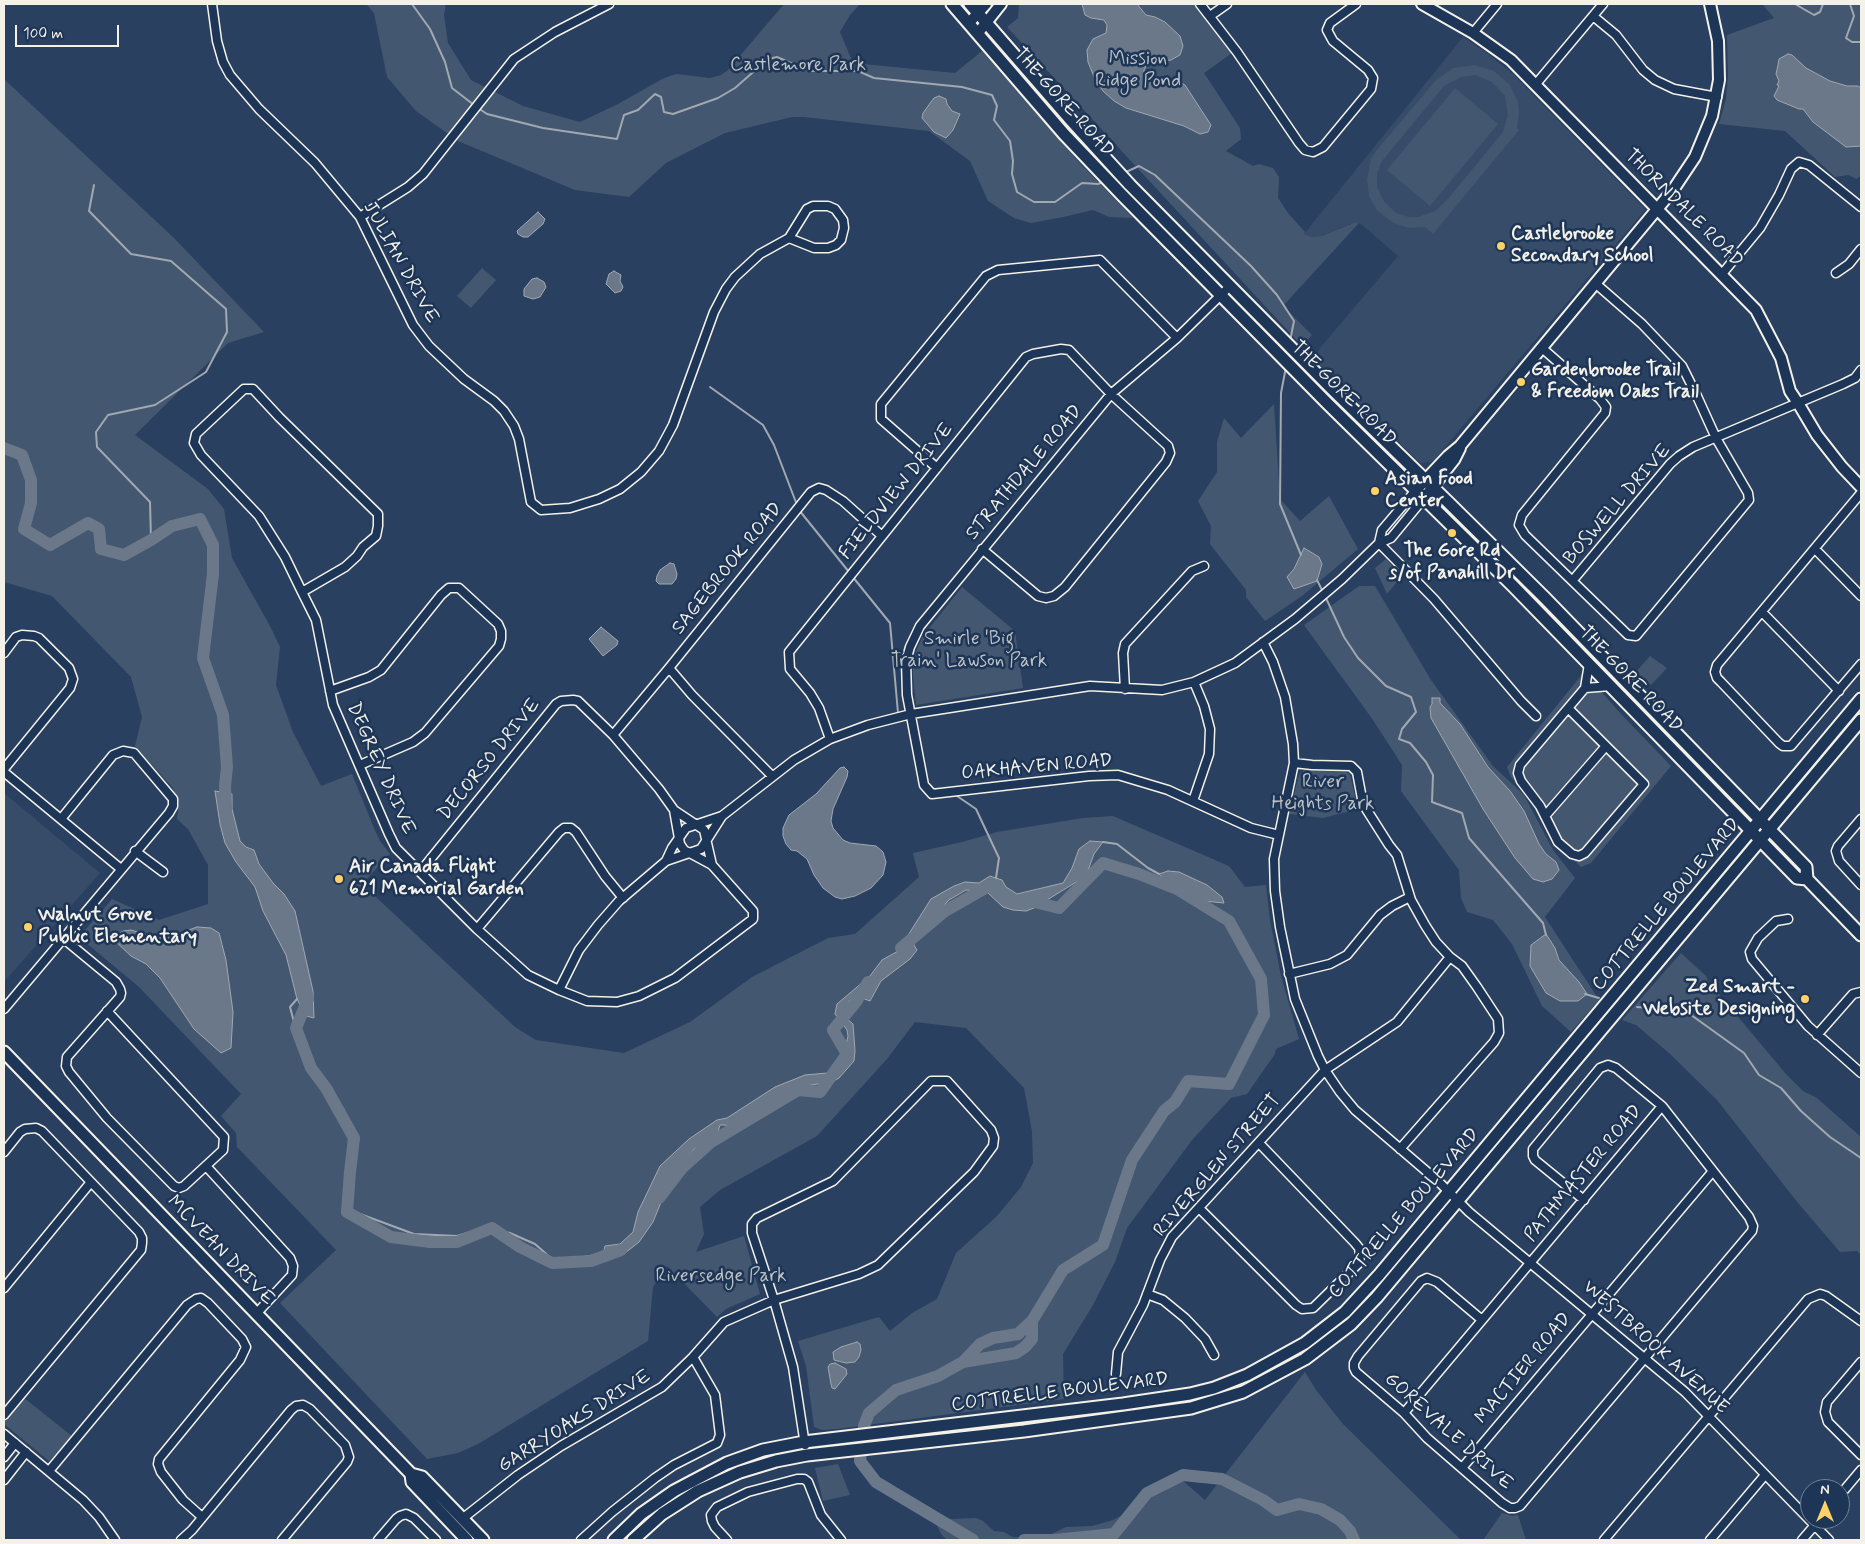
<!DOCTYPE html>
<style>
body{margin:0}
#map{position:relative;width:1865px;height:1544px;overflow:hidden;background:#2a4060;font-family:Mynerve,sans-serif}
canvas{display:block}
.frame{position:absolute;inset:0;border:5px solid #f4f1e8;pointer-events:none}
.north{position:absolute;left:1800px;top:1479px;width:50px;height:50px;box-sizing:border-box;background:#1d3557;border:1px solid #738091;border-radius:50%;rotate:0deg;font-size:14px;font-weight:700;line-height:20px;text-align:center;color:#f4f1e8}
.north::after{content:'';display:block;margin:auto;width:18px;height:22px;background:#ffd166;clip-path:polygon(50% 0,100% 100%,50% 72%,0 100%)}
.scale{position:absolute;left:15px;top:25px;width:104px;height:22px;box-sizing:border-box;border:2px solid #f4f1e8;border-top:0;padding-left:6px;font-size:15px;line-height:18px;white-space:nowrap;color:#f4f1e8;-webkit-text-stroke:4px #1d3557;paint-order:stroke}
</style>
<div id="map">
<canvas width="1865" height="1544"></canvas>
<div class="frame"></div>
<div class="north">N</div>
<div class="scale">100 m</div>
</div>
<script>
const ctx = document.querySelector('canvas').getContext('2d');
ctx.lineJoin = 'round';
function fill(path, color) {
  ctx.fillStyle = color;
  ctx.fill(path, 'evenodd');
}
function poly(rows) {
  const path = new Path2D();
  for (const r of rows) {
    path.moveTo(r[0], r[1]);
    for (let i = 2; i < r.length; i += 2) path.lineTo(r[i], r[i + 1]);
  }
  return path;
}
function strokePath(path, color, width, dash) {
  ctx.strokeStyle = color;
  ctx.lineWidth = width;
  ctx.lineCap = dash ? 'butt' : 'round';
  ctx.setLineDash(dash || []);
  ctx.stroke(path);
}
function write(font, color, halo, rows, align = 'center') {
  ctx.font = font + ' Mynerve,sans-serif';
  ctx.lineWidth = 5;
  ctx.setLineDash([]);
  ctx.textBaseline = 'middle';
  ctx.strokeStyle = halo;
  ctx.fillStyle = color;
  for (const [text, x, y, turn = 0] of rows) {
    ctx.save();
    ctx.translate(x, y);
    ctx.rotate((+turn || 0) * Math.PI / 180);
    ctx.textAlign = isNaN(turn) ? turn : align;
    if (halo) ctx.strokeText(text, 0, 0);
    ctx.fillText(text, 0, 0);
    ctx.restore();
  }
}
fill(poly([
 [1463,37,1488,54,1514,75,1644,208,1645,210,1435,459,1431,462,1424,463,1420,463,1415,458,1314,359,1320,348,1398,256,1360,223,1358,224,1355,222,1322,236,1312,237,1304,234],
 [4,793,100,873,4,982]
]), '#374c69');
fill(poly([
 [366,4,446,4,444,15,448,43,471,80,523,106,580,122,618,104,664,78,676,74,710,78,721,75,728,70,784,4,860,4,850,15,840,32,853,63,955,73,982,51,1078,161,1133,218,1109,217,1093,210,1063,217,1031,223,1014,218,988,201,970,161,929,131,804,117,792,117,725,133,666,163,629,197,575,190,458,141,416,111,387,77,374,13],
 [1019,4,1195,4,1232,53,1204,73,1240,128,1241,139,1226,151,1253,166,1259,164,1273,168,1279,177,1278,198,1288,213,1305,232,1304,234,1306,235,1312,237,1322,236,1356,222,1358,224,1283,306,1312,335,1302,346,1007,27,1018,18],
 [1762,4,1861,4,1861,175,1857,179,1848,175,1835,177,1785,131,1719,124,1726,99,1728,76,1727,35,1774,18],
 [1474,65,1494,71,1509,84,1518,102,1519,113,1517,128,1519,130,1433,234,1425,227,1409,228,1393,223,1377,210,1369,196,1367,180,1371,159,1377,150,1436,80,1453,68],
 [1475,75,1492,82,1505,96,1508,115,1503,132,1447,200,1435,211,1418,217,1409,217,1396,213,1383,200,1377,187,1377,173,1382,161,1444,86,1461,77],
 [4,79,174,238,264,332,228,343,135,435,208,489,224,509,232,558,270,626,280,647,276,685,293,732,321,786,352,774,374,828,380,841,390,854,362,884,515,1027,536,1040,624,1053,690,1022,752,977,828,938,855,934,919,877,913,853,962,842,997,832,1083,818,1113,816,1229,866,1245,887,1266,885,1270,920,1281,976,1299,1039,1276,1049,1275,1054,1247,1094,1231,1098,1192,1140,1127,1228,1115,1262,1093,1305,1063,1354,1064,1399,837,1429,822,1430,814,1427,806,1366,798,1341,879,1317,890,1331,912,1313,937,1299,956,1253,997,1216,1021,1187,1033,1163,1032,1131,1024,1088,966,1028,915,1022,887,1059,817,1136,720,1190,700,1207,704,1234,696,1252,744,1236,760,1294,726,1309,717,1317,667,1266,653,1287,648,1341,478,1444,458,1453,427,1459,280,1303,336,1250,237,1147,236,1133,221,1116,241,1094,139,987,79,937,112,899,159,920,208,904,208,865,188,829,177,819,179,803,172,787,135,746,142,717,131,677,52,596,4,582],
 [1455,88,1498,124,1430,206,1387,170],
 [482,268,496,280,471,308,457,296],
 [1274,404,1280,499,1300,521,1329,496,1358,549,1302,596,1265,621,1246,597,1246,590,1210,544,1211,526,1198,501,1217,472,1217,442,1224,418,1241,438],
 [1386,559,1402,576,1387,594,1375,568],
 [1359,586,1375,586,1431,680,1493,766,1524,795,1553,850,1575,878,1545,917,1599,1000,1571,1032,1542,1006,1512,944,1493,920,1467,912,1461,898,1459,870,1401,791,1402,765,1373,720,1304,625],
 [962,587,1015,631,1023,688,916,705,913,675,913,663,917,649,923,636],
 [1650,656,1667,668,1651,685,1635,673],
 [1584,672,1621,714,1671,766,1591,863,1581,867,1550,837,1528,797,1511,777,1507,767],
 [1304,770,1347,772,1350,775,1358,809,1323,818,1289,814,1299,775],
 [1681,953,1706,976,1708,981,1786,1074,1803,1091,1817,1098,1861,1137,1861,1255,1857,1251,1840,1252,1798,1203,1717,1100,1669,1053,1636,1025,1622,1020],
 [1305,1372,1316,1390,1343,1424,1461,1540,947,1540,941,1534,932,1515,952,1519,976,1518,983,1521,994,1531,1004,1532,1013,1537,1043,1538,1066,1527,1092,1526,1113,1520,1128,1512,1160,1482,1183,1481,1205,1500],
 [24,1398,72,1436,49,1461,4,1424,4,1421],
 [838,1464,850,1495,823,1501,815,1468],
 [1502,1513,1512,1516,1518,1515,1526,1540,1483,1540]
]), '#445771');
const water = poly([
 [1082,4,1137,4,1146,15,1155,17,1165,22,1180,36,1183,46,1180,55,1171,60,1147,64,1144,70,1144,77,1151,83,1176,80,1185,85,1211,125,1208,132,1200,134,1184,126,1126,108,1114,101,1103,91,1095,79,1088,62,1087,50,1093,39,1106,33,1107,25,1104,20,1091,18,1085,15,1082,4],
 [1788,54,1792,55,1806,68,1830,81,1847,86,1858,86,1861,88,1861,146,1846,147,1813,122,1803,109,1799,109,1777,100,1774,96,1779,86,1777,85,1779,81,1776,74,1778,65,1779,59,1788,54],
 [939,96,946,99,947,104,952,111,960,114,953,130,946,138,934,132,922,118,923,113,931,102,934,98,939,96],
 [538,212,545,219,543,224,528,237,523,237,518,234,517,231,538,212],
 [614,271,621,275,620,281,623,287,621,291,615,293,606,284,609,274,614,271],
 [537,278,544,282,546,287,540,297,533,299,524,296,524,289,532,279,537,278],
 [1304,548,1319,557,1322,564,1317,581,1294,589,1287,577,1294,569,1304,548],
 [670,563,674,564,677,574,676,579,672,584,659,584,656,581,657,576,660,570,670,563],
 [601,627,618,641,617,645,603,656,589,639,601,627],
 [1432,698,1440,698,1440,703,1460,724,1488,767,1510,791,1524,811,1539,844,1546,854,1556,862,1559,870,1552,879,1543,882,1533,879,1515,858,1483,809,1431,718,1430,707,1432,704,1432,698],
 [844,767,848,771,847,777,833,809,831,821,833,828,843,840,850,843,876,846,883,852,886,862,883,875,871,888,855,896,842,899,835,897,823,888,814,875,807,859,797,851,791,850,786,844,783,836,783,828,789,815,816,794,840,768,844,767],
 [215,791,232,794,232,809,240,841,246,847,254,850,259,864,273,883,284,894,295,911,313,991,314,1018,306,1016,297,999,286,955,263,911,255,887,236,862,225,843,220,824,215,791],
 [1090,841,1103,842,1094,854,1086,876,1034,908,1026,911,1013,910,1003,907,988,893,977,891,966,890,949,900,914,935,914,945,917,950,910,959,881,981,870,1001,859,997,850,1000,845,1009,844,1016,853,1024,855,1051,854,1061,839,1078,834,1081,801,1087,782,1096,731,1128,725,1125,720,1125,717,1135,694,1149,674,1170,653,1222,639,1242,625,1253,608,1257,603,1254,605,1246,620,1244,633,1232,638,1212,660,1166,689,1139,717,1120,727,1118,775,1087,805,1075,827,1073,839,1065,844,1053,848,1036,847,1030,835,1014,837,1004,870,976,882,960,898,951,931,899,954,886,965,882,979,883,990,876,1002,880,1006,887,1017,894,1063,883,1072,868,1079,849,1090,841],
 [1168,871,1179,872,1207,885,1222,897,1224,903,1204,901,1164,880,1159,874,1168,871],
 [197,927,211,928,219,933,226,960,233,1012,231,1048,221,1053,194,1029,160,978,146,964,131,956,114,940,113,937,118,937,120,933,123,931,131,930,158,938,169,937,197,927],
 [1546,934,1555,948,1559,960,1579,982,1587,994,1578,1001,1560,1001,1546,993,1530,966,1531,945,1546,934],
 [857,1342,860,1344,861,1350,859,1357,855,1362,846,1363,834,1360,833,1352,841,1347,857,1342],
 [835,1363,846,1369,847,1374,835,1389,832,1388,831,1384,828,1367,830,1364,835,1363]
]);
fill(water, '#6a788a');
strokePath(water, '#a1a8b0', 1);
strokePath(poly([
 [412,4,430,29,445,62,452,88,474,105],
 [1795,4,1814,15,1820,12,1823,4],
 [1850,4,1854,16,1846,38,1852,42,1861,42],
 [478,108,487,114,543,128,617,139,624,115,638,110,655,94,661,97,664,112,673,114,718,98,735,88,768,59,777,57,809,71,858,71,874,78,962,87,992,95,997,106,994,120,1010,141,1013,161,1012,174,1017,192,1034,202,1055,202,1082,183,1098,184,1103,182],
 [1126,172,1139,166,1155,175,1251,266,1277,295,1294,321,1290,341],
 [94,185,89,211,131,254,171,261,226,309,227,332,206,372,155,405,108,415,96,432,97,447,150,502,151,540],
 [1286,367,1281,393,1280,504,1301,555],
 [710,387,763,425,774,445,797,505],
 [799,510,849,572],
 [852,576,890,623,898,713],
 [1317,580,1323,592],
 [1325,596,1344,637,1358,658,1386,686,1411,697,1416,712,1402,729,1399,739,1410,743,1426,762,1433,775,1432,802,1462,813,1469,838,1543,923,1546,935],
 [957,796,976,809,999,858,996,878],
 [1103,842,1117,844,1148,868,1159,874],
 [1585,994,1599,998],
 [297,999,290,1007,305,1064,326,1085,344,1110,351,1131,352,1157,346,1184,347,1201,352,1211,414,1234,457,1236,484,1228,510,1233,535,1244,553,1260,564,1260,603,1254],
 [1637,1007,1664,1009,1670,1006,1680,1007,1744,1053,1759,1075,1781,1088,1801,1111,1830,1137,1861,1158]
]), '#a1a8b0', 2);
strokePath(poly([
 [4,448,22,455,31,480,31,503,24,529,50,545,88,523,99,529,101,549,124,555,151,540,172,526,200,519,213,545,213,574,203,658,223,715,227,767,225,786,226,809],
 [901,948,945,911,989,886,993,888],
 [307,994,308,999,296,1028,311,1068,326,1088,354,1138,350,1172,347,1212,391,1237,430,1242,457,1242,492,1228,520,1247,552,1263,591,1261,621,1250],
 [659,1198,682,1168,711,1142,798,1090,820,1092,847,1054,833,1030,856,1002,868,982],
 [963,1362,1016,1353,1025,1347,1032,1339,1032,1321],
 [973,1540,876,1482,860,1461,864,1426,869,1413,896,1390,938,1376,963,1362,980,1344,993,1338,1018,1334,1032,1321,1063,1270,1103,1245,1132,1160,1164,1111,1175,1102,1188,1081,1229,1084,1264,1015,1261,979,1229,921,1177,889,1139,874,1103,863,1059,908,1026,900],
 [1024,1540,1054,1540,1114,1534,1147,1493,1183,1475,1222,1479,1263,1500,1277,1510,1299,1504,1321,1509,1340,1520,1350,1531,1354,1540]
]), '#6a788a', 12);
const minor = poly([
 [212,4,217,41,223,62,230,75,259,109,315,163,360,217,413,325,429,346,464,379,494,401,504,411,514,426,519,439,531,502,541,510,570,508,599,499,620,489,641,472,659,451,673,425,714,312,726,289,735,277,760,254,789,238,807,209,813,206,828,206,835,209,843,220,844,228,841,240,836,245,828,248,814,248,789,238],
 [1200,4,1237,52,1299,143,1305,150,1313,152,1323,147,1371,89,1373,78,1368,70,1333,41,1327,30,1330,23,1356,4],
 [1210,16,1227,4],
 [1593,16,1616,35,1643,70,1655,80,1674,89,1717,97],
 [1473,33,1497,4],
 [1536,84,1603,4],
 [360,217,408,187,423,174,514,59,555,32,609,4],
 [1836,273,1849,264,1861,249],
 [1722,274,1760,228,1779,195,1791,169,1799,162,1809,165,1861,207],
 [1230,286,1177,338,1111,394,920,626,910,647,906,661,907,695,924,785,932,794,1089,776,1118,775,1168,790,1251,828,1279,835],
 [1542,348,1600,399,1606,407,1605,413,1522,515,1519,525,1525,535,1628,635,1636,636,1749,500,1748,493,1716,438,1696,394,1682,366,1642,324,1595,283],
 [937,468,881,419,881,404,986,276,998,270,1100,260,1177,338],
 [1861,493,1717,665,1715,672,1717,678,1721,682,1779,743,1783,746,1791,746,1861,664],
 [1379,543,1434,599,1521,701,1536,716],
 [1379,543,1382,530,1416,490],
 [1815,549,1861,596],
 [1573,580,1670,464,1679,456,1693,447,1843,384,1855,378,1861,370],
 [302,592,285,557,259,516,201,455,194,443,196,434,244,389,253,389,279,417,378,514,378,526,376,536,363,547,357,556,345,567,302,592,316,620,333,705,389,834,396,848,477,929,528,975,559,990,587,1001,617,1002,639,996,675,978,753,919,753,911,712,865,684,850,680,844,674,810,659,789,613,735,578,701,573,700,561,701,556,704,420,872],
 [1762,612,1839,691],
 [1263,642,1273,662,1285,697,1293,744,1294,763,1274,859,1275,891,1280,927,1295,999,1318,1056,1325,1070,1340,1092,1355,1110,1439,1182,1469,1212,1685,1392,1829,1540],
 [4,653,16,637,22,635,34,636,39,638,69,668,73,679,70,688,4,769],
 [669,668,692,695,772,776],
 [1585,688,1611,686],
 [1125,689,1123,653,1125,644,1192,571,1204,566],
 [330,691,369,677,381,670,441,595,449,588,459,588,498,624,501,631,501,639,499,646,425,733,413,742,360,765],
 [1569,709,1644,784,1585,853,1579,856,1572,854,1558,842,1540,806,1521,781,1518,773,1520,765,1585,688,1589,664],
 [613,735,669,668,811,492,819,488,826,490,843,501,882,536],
 [830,739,819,708,810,693,790,669,789,652,1026,357,1033,354,1061,349,1069,350,1111,394,1168,446,1170,453,1166,462,1065,587,1054,596,1046,598,1038,596,982,549],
 [1294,763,1312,765,1351,766,1357,772,1363,804,1389,845,1397,855,1411,900,1425,925,1436,942,1450,957,1462,966,1477,987,1498,1019,1499,1033,1494,1042,1400,1149],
 [4,772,121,869],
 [1193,801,1209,754,1210,729,1204,706,1194,682],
 [674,810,704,830,712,865],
 [1545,816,1606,746],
 [1861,819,1838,846,1836,851,1839,861,1861,885],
 [135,851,163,872],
 [666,861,672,848,686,828,722,816,794,760,830,739,868,725,911,714,1090,686,1162,690,1194,682,1235,663,1295,619,1342,579,1379,543,1391,538,1424,498],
 [1788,919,1776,921,1758,938,1750,952,1752,959,1808,1026,1861,1073],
 [477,929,559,832,564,828,571,828,576,832,605,876,623,898],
 [64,939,116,982,120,989,121,993,120,997,67,1057,66,1066,69,1072,107,1118,174,1186,179,1188,184,1186,223,1150,224,1137,107,1011],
 [1289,974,1330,964,1347,955,1380,915,1392,906,1410,897],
 [559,990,579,950,598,925,619,901,666,861,701,849,722,816],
 [4,1009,169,813,173,806,173,799,134,753,123,751,113,755,61,819],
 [1817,1035,1853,994,1861,992],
 [4,1152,20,1132,25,1129,36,1128,42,1131,139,1232,142,1238,142,1243,141,1250,4,1415],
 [206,1166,290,1258,293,1266,292,1275,256,1314],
 [1199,1208,1296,1305,1302,1309,1313,1308,1359,1263,1360,1255,1359,1248,1355,1243,1259,1143],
 [4,1288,91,1182],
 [1147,1294,1163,1300,1185,1318,1205,1339,1214,1355],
 [1482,1320,1437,1282,1427,1278,1421,1281,1358,1356,1354,1363,1354,1368,1356,1372,1404,1413,1427,1438,1502,1503,1510,1508,1515,1508,1520,1506,1752,1231,1753,1226,1749,1217,1662,1106,1616,1068,1608,1065,1600,1068,1533,1149,1533,1156,1535,1160,1584,1200],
 [1861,1362,1827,1402,1825,1412,1828,1422,1861,1455],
 [1116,1374,1118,1352,1143,1305,1160,1260,1172,1237,1325,1070,1397,1022,1450,957],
 [1404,1413,1662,1106],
 [4,1434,83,1500,99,1517,115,1540],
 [4,1457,15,1443],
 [1462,1468,1713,1171],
 [49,1471,187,1305,196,1299,201,1298,208,1303,242,1339,246,1347,240,1360,159,1459,158,1464,161,1472,183,1500,202,1517],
 [4,1480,26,1452],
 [1840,1495,1861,1470],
 [462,1519,518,1475,561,1446,662,1387,693,1357,724,1322,774,1300,859,1274,878,1265,974,1172,993,1146,994,1138,991,1130,947,1081,931,1081,833,1181,757,1218,752,1224,752,1233,774,1300,793,1367,805,1445],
 [181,1540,192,1530,291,1410,296,1406,303,1405,310,1409,345,1445,349,1457,347,1462,282,1540],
 [378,1540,396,1519,400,1516,406,1514,414,1518,436,1540],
 [581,1540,612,1512,655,1478,674,1465,717,1443,720,1435,715,1395,693,1357],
 [727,1540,715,1527,712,1521,711,1515,717,1507,748,1492,797,1479,804,1479,808,1482,821,1515,841,1540],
 [1604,1540,1808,1299,1820,1294,1826,1296,1861,1321],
 [1710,1540,1765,1475],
 [1802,1540,1820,1519]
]);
const tertiary = poly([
 [1422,4,1473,33,1511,60,1756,310,1781,358,1790,391,1798,403,1817,435,1842,467,1861,487],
 [969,23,986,4],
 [978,33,1001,4],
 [1416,490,1448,456,1460,446,1673,190,1695,157,1712,116,1719,80,1718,41,1710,4],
 [1424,498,1454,460,1460,448]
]);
const secondary = poly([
 [952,4,1064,134,1123,196,1328,404,1513,586,1797,878,1807,879,1861,935],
 [970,4,1069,118,1130,185,1333,390,1448,502,1545,598,1806,867,1807,879],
 [4,1052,411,1474,422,1477,483,1540],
 [411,1474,412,1482,467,1540],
 [614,1540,641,1514,674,1491,727,1463,763,1450,804,1442,1123,1404,1190,1394,1214,1388,1247,1375,1305,1343,1345,1312,1379,1275,1861,699],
 [633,1540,662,1514,698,1491,740,1472,776,1461,807,1455,1024,1431,1191,1408,1243,1392,1305,1359,1351,1324,1377,1297,1861,720]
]);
strokePath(minor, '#f4f1e8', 11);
strokePath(tertiary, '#f4f1e8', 14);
strokePath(secondary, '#f4f1e8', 15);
strokePath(minor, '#1d3557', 8);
strokePath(tertiary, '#1d3557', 10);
strokePath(secondary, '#1d3557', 11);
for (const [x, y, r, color] of [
 [1501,246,5,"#ffd166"],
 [1521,382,5,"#ffd166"],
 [1375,491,5,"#ffd166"],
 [1452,533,5,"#ffd166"],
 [339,879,5,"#ffd166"],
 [28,927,5,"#ffd166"],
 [1805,999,5,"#ffd166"]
]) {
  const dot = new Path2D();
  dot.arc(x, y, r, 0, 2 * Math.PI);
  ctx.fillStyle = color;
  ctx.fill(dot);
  strokePath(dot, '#1d3557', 2);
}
write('19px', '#bfc3c4', '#1d3557', [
 ["Mission",1138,60],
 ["Ridge Pond",1138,82],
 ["Castlemore Park",798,66],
 ["Smirle 'Big",969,640],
 ["Train' Lawson Park",969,662],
 ["River",1323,783],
 ["Heights Park",1323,805],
 ["Riversedge Park",721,1277]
]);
write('19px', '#f4f1e8', '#1d3557', [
 ["THE GORE ROAD",1063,103,48],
 ["THORNDALE ROAD",1683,209,45],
 ["JULIAN DRIVE",400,263,61],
 ["THE GORE ROAD",1343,394,45],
 ["STRATHDALE ROAD",1025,473,-50],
 ["FIELDVIEW DRIVE",897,492,-51],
 ["BOSWELL DRIVE",1618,505,-49],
 ["SAGEBROOK ROAD",728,569,-51],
 ["THE GORE ROAD",1630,680,46],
 ["DECORSO DRIVE",490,760,-51],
 ["OAKHAVEN ROAD",1037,768,-5],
 ["DEGREY DRIVE",380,769,66],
 ["COTTRELLE BOULEVARD",1667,905,-50],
 ["RIVERGLEN STREET",1218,1166,-49],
 ["PATHMASTER ROAD",1584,1174,-50],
 ["COTTRELLE BOULEVARD",1405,1214,-49],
 ["MCVEAN DRIVE",220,1251,46],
 ["WESTBROOK AVENUE",1655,1348,42],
 ["MACTIER ROAD",1524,1369,-50],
 ["COTTRELLE BOULEVARD",1060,1393,-7],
 ["GARRYOAKS DRIVE",575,1422,-32],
 ["GOREVALE DRIVE",1448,1432,42]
]);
write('bold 19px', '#f4f1e8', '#1d3557', [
 ["Castlebrooke",1511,235],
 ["Secondary School",1511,257],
 ["Gardenbrooke Trail",1531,371],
 ["& Freedom Oaks Trail",1531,393],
 ["Asian Food",1385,480],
 ["Center",1385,502],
 ["The Gore Rd",1452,552,"center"],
 ["s/of Panahill Dr",1452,574,"center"],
 ["Air Canada Flight",349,868],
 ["621 Memorial Garden",349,890],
 ["Walnut Grove",38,916],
 ["Public Elementary",38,938],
 ["Zed Smart -",1795,988,"right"],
 ["Website Designing",1795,1010,"right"]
], 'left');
</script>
